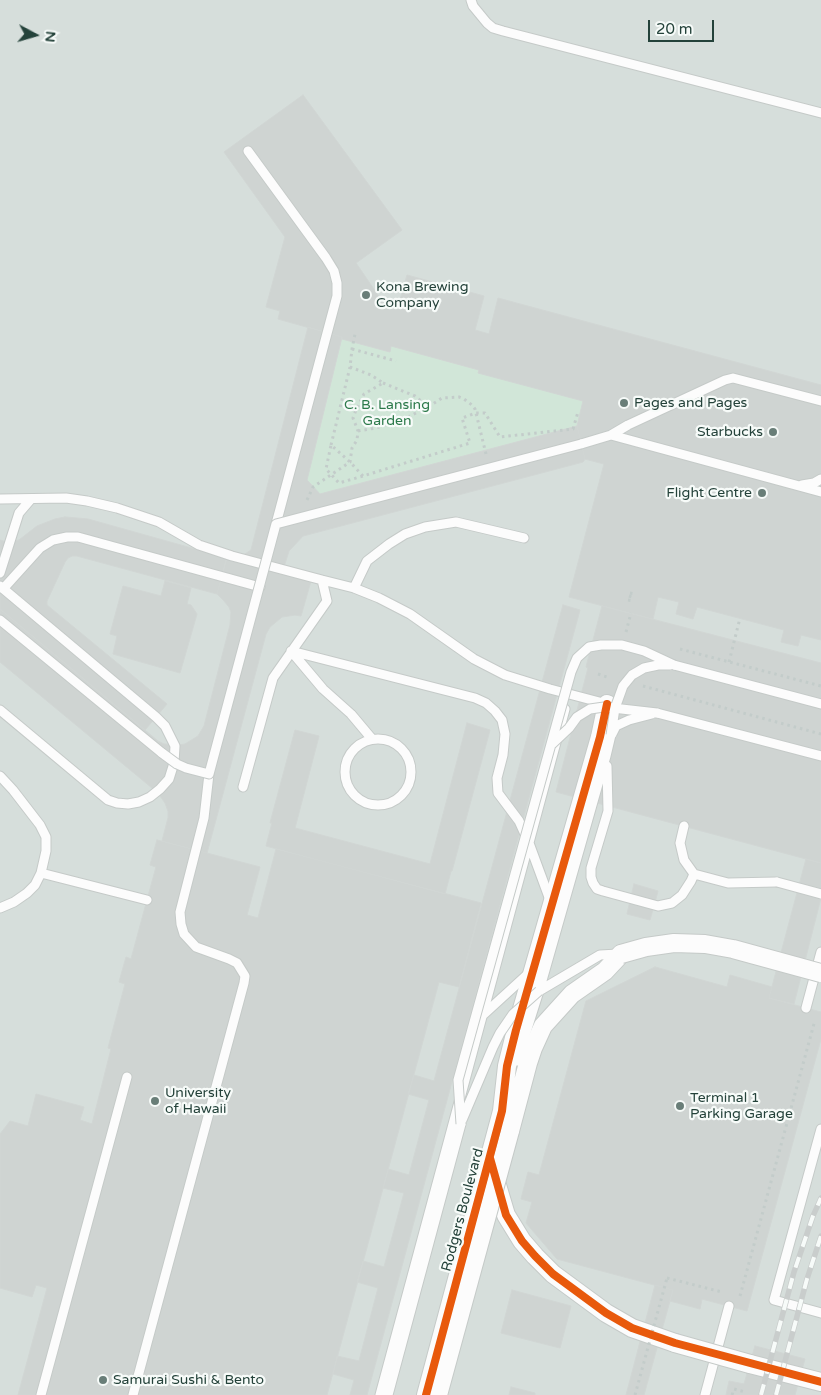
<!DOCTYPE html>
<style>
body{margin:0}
#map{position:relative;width:821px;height:1395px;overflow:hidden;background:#e8edeb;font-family:"Varela Round",sans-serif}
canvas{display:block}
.north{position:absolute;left:10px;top:10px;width:50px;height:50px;-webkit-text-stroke:4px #f7fbf9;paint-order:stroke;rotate:96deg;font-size:14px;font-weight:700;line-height:20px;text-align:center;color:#24423a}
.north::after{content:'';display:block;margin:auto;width:18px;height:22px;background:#24423a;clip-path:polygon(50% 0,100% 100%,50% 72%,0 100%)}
.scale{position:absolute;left:648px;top:20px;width:66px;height:22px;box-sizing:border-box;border:2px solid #24423a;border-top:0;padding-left:6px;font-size:15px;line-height:18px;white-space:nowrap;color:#24423a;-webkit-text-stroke:4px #f7fbf9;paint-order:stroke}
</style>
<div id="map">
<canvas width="821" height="1395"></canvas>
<div class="north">N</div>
<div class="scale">20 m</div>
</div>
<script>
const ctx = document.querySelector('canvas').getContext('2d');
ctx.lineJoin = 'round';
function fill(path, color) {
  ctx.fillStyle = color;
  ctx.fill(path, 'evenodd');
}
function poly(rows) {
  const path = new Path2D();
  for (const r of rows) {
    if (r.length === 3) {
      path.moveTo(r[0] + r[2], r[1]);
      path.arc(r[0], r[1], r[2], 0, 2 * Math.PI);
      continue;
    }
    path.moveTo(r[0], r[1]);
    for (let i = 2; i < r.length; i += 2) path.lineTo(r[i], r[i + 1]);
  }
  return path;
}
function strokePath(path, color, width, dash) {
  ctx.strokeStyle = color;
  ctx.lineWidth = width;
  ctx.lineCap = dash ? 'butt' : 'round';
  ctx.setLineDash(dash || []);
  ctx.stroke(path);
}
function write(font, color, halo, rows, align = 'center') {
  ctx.font = font + ' "Varela Round",sans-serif';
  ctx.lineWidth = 4.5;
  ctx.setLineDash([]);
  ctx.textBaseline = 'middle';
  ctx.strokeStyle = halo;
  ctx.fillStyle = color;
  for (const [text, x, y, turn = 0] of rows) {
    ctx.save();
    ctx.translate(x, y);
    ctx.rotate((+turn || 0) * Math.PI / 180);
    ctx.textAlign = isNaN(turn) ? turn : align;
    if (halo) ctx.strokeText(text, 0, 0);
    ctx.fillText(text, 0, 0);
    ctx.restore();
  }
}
fill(poly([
 [0,0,821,0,821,1395,0,1395]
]), '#d6dedb');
fill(poly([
 [342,339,389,352,391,346,479,370,478,372,583,401,577,426,320,494,307,480]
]), '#d1e6d8');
const building = poly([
 [303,95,402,230,356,263,384,304,398,307,407,275,484,296,475,330,489,334,498,298,821,385,821,640,801,635,798,646,781,642,784,630,697,607,693,619,676,614,679,602,658,597,653,619,569,597,604,464,585,459,577,426,583,401,478,373,479,370,391,346,390,352,342,339,342,337,278,319,280,311,266,307,285,237,224,152,303,95],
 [308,327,342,337,307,480,320,494,577,426,585,459,583,462,303,536,289,551,282,573,311,581,301,616,295,615,282,617,270,627,266,634,207,853,162,841,168,818,168,811,165,803,158,793,0,662,0,609,158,741,164,744,179,745,185,744,198,736,204,726,230,625,231,612,229,607,224,601,217,594,228,552,242,556,251,550,308,327],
 [65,517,88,519,227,558,217,594,77,556,72,556,68,558,65,562,47,601,47,605,167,704,145,730,0,609,0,540,7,542,19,540,37,526,55,519,65,517],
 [165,581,191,588,187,604,191,605,197,614,180,673,113,654,117,636,110,634,123,586,161,596,165,581],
 [563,605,580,610,367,1395,350,1395,354,1380,333,1374,337,1356,359,1361,378,1288,357,1282,363,1261,384,1267,404,1193,383,1188,388,1169,409,1175,429,1100,408,1094,414,1075,434,1081,563,605],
 [602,606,821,663,821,863,556,792,588,668,586,667,602,606],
 [467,723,490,730,452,871,451,871,445,894,266,846,272,823,270,823,295,730,319,736,295,828,430,864,467,723],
 [157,840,260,867,247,915,258,918,276,849,481,903,459,987,439,982,327,1395,18,1395,47,1288,36,1285,32,1297,0,1288,0,1134,10,1121,28,1126,36,1094,84,1107,80,1120,92,1124,111,1049,108,1048,125,984,119,982,126,957,131,959,147,900,156,867,150,865,157,840],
 [806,859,821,863,821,898,794,1004,769,998,806,859],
 [634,884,658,891,650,920,627,914,634,884],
 [655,967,727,987,730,975,772,987,769,998,821,1012,821,1039,747,1311,702,1299,700,1309,670,1301,673,1290,557,1259,526,1223,532,1202,521,1199,528,1172,539,1175,586,1001,655,967],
 [655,1285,673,1290,644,1395,626,1395,655,1285],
 [512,1290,571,1306,560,1348,501,1333,512,1290],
 [755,1346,805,1359,795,1395,726,1395,729,1381,744,1384,755,1346],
 [511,1387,535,1393,535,1395,509,1395,511,1387]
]);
fill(building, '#cfd4d2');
strokePath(building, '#d1d6d4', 1);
const service = poly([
 [471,0,473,6,487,23,493,28,503,31,821,113],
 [248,151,326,258,334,271,337,283,337,296,276,524],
 [611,435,628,425,725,380,733,378,821,401],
 [581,444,611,435,821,492],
 [802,485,814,483,821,479],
 [0,499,66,498,87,501,117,508,159,522,199,545,232,556,322,580],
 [0,573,19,513,31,499],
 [0,586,156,717,165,726,175,746,174,763,169,779,160,789,150,797,139,802,128,804,117,803,108,800,0,710],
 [354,588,367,561,389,544,405,534,425,527,456,522,524,538],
 [3,589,40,548,53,540,67,537,78,537,260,587],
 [0,620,162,753],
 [291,651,475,698,486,703,495,711,502,720,505,734,503,755,497,778,498,793,519,821,529,843,550,900],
 [291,651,323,689,351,714,372,739],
 [674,665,821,704],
 [657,713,821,756],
 [378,772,33],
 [607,766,608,811,591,868,591,877,593,883,597,889,603,891,658,906,672,903,682,895,691,881,694,874],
 [0,776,13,790,40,825,46,837,46,851,41,873,35,885,27,893,14,902,0,908],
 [243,787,273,678,327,601,322,580,354,588,379,598,410,614,474,659,505,675,550,689,607,704],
 [684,826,680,843,684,860,694,874,728,883,777,882],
 [41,873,147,900],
 [539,991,600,955,618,954],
 [806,1008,821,952],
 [483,1015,530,972],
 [517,1061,539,991,606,756,611,735],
 [821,1129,774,1300,821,1313],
 [41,1395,127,1077],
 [133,1395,244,983,245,976,237,963,229,959,196,947,184,934,181,924,180,912,204,818,209,774],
 [380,1395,565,709],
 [388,1395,461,1124],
 [705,1395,729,1306]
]);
const minor = poly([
 [510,1131,528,1063,533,1048,543,1026,572,994,605,971,621,954],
 [494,1175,506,1215,522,1241,535,1256,553,1274,606,1313,632,1328,675,1343],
 [750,1364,821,1382],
 [426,1395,502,1111,507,1066,516,1030,600,737,607,704]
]);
strokePath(service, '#c5cac8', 11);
strokePath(minor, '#c5cac8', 20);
strokePath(poly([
 [352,349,396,361],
 [383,383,415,396,428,407,442,398,459,397,464,399,472,405,475,409,486,454],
 [358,431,376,428,408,417,428,407],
 [331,445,350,367,352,349,355,334],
 [363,476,350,462,331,445,326,469,339,483,363,476,470,443,462,418,476,413,485,413,500,437,573,429,578,412],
 [307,500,313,487,350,462,352,448,357,440,358,431,353,418,356,410,364,394,383,383,371,375,350,367],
 [630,593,636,594],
 [629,596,634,598],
 [628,600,634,601],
 [626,632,631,613],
 [598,674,610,678],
 [643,686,821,734],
 [667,1278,722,1292],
 [740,1296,815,1020],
 [732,1395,734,1389,745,1392]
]), '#c3ccca', 3, [2.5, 4]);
strokePath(service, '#fcfcfc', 9);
strokePath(minor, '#fcfcfc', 18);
const rail = poly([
 [761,1395,794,1272,813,1216,821,1198],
 [776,1395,807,1279,821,1236]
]);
strokePath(rail, '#c9cdcc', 5.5);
strokePath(rail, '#f7fbf9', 4, [11]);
const serviceBridge = poly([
 [612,734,616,726,629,720,652,714],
 [611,735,615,708,618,700,623,686,632,675,644,668,658,665,670,665],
 [552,744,569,728,577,717,590,709,604,707,657,713],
 [162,753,177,764,186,768,209,774,276,524,581,444],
 [777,882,821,894],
 [462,1120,493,1047,500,1033,513,1014,539,991],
 [461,1124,458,1080,571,672,577,658,589,647,601,645,622,645,644,651,674,665]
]);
const minorBridge = poly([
 [621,954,646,947,674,943,705,944,733,949,821,973],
 [675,1343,750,1364],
 [438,1395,510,1131]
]);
strokePath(serviceBridge, '#c5cac8', 11, []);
strokePath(minorBridge, '#c5cac8', 20, []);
strokePath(poly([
 [680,649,821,686],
 [729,662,740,618],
 [635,1395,667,1278]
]), '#c3ccca', 3, [2.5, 4]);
strokePath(serviceBridge, '#fcfcfc', 9);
strokePath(minorBridge, '#fcfcfc', 18);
strokePath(poly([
 [490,1158,506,1215,522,1241,535,1256,553,1274,606,1313,632,1328,675,1343,821,1382],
 [426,1395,502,1111,507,1066,516,1030,600,737,607,704]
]), '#e8590c', 8);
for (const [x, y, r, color] of [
 [366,295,5,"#697e78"],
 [624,403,5,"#697e78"],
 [773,432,5,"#697e78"],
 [762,493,5,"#697e78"],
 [155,1101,5,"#697e78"],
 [680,1106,5,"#697e78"],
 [103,1380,5,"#697e78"]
]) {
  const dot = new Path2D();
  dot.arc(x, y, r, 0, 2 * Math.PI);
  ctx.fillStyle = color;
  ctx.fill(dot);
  strokePath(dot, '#f7fbf9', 2);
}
write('14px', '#24423a', '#f7fbf9', [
 ["Kona Brewing",376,287],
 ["Company",376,303],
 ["Pages and Pages",634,403],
 ["Starbucks",763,432,"right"],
 ["Flight Centre",752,493,"right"],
 ["University",165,1093],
 ["of Hawaii",165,1109],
 ["Terminal 1",690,1098],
 ["Parking Garage",690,1114],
 ["Samurai Sushi & Bento",113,1380]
], 'left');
write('14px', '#2d7a4b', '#f7fbf9', [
 ["C. B. Lansing",387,405],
 ["Garden",387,421]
]);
write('14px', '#24423a', '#f7fbf9', [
 ["Rodgers Boulevard",463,1210,-75]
]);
</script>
